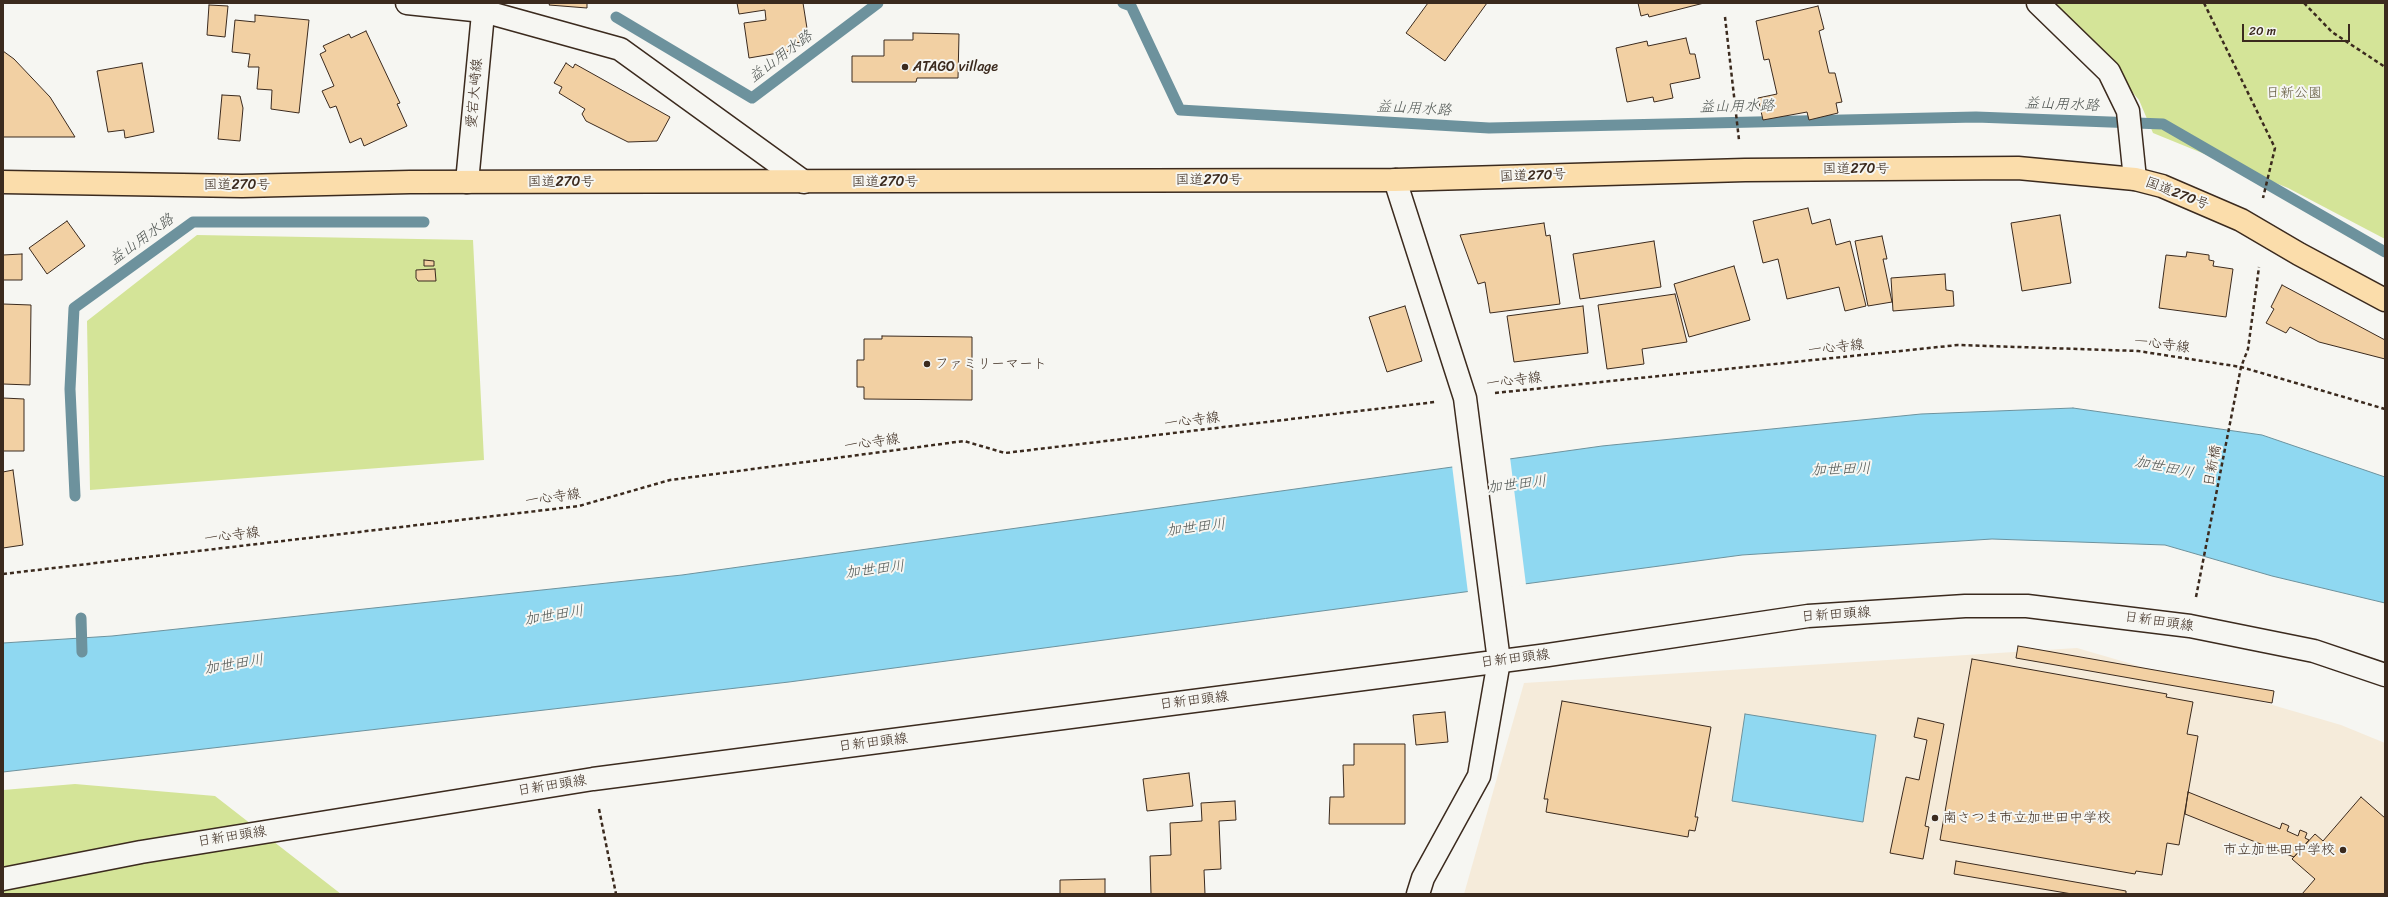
<!DOCTYPE html>
<meta charset="utf-8">
<style>
body{margin:0}
#map{position:relative;width:2388px;height:897px;overflow:hidden;background:#f6f6f2;font-family:Sriracha,sans-serif}
canvas{display:block}
.frame{position:absolute;inset:0;border:4px solid #3b2a1e;pointer-events:none}
.scale{position:absolute;left:2242px;top:24px;width:108px;height:18px;box-sizing:border-box;border:2px solid #3b2a1e;border-top:0;padding-left:5px;font-size:12px;line-height:14px;white-space:nowrap;color:#3b2a1e;-webkit-text-stroke:3px #f6f6f2;paint-order:stroke}
</style>
<div id="map">
<canvas width="2388" height="897"></canvas>
<div class="frame"></div>
<div class="scale">20 m</div>
</div>
<script>
const ctx = document.querySelector('canvas').getContext('2d');
ctx.lineJoin = 'round';
function fill(path, color) {
  ctx.fillStyle = color;
  ctx.fill(path, 'evenodd');
}
function poly(rows) {
  const path = new Path2D();
  for (const r of rows) {
    path.moveTo(r[0], r[1]);
    for (let i = 2; i < r.length; i += 2) path.lineTo(r[i], r[i + 1]);
  }
  return path;
}
function strokePath(path, color, width, dash) {
  ctx.strokeStyle = color;
  ctx.lineWidth = width;
  ctx.lineCap = dash ? 'butt' : 'round';
  ctx.setLineDash(dash || []);
  ctx.stroke(path);
}
function write(font, color, halo, rows, align = 'center') {
  ctx.font = font + ' Sriracha,"Klee One",sans-serif';
  ctx.lineWidth = 4;
  ctx.setLineDash([]);
  ctx.textBaseline = 'middle';
  ctx.strokeStyle = halo;
  ctx.fillStyle = color;
  for (const [text, x, y, turn = 0] of rows) {
    ctx.save();
    ctx.translate(x, y);
    ctx.rotate((+turn || 0) * Math.PI / 180);
    ctx.textAlign = isNaN(turn) ? turn : align;
    if (halo) ctx.strokeText(text, 0, 0);
    ctx.fillText(text, 0, 0);
    ctx.restore();
  }
}
fill(poly([
 [2077,648,2341,725,2385,743,2385,894,1464,894,1524,683]
]), '#f5ebda');
fill(poly([
 [2056,3,2385,3,2385,239,2288,188,2153,133,2139,100],
 [197,235,473,240,484,460,90,490,87,321],
 [75,784,215,796,341,894,3,894,3,790]
]), '#d4e498');
const water = poly([
 [2073,408,2262,435,2385,477,2385,603,2272,576,2165,545,1992,539,1742,555,789,682,3,772,3,643,112,636,682,575,1602,446,1921,414,2073,408],
 [1745,714,1876,735,1863,822,1732,801,1745,714]
]);
fill(water, '#8fd8f1');
strokePath(water, '#6d929d', 1);
fill(poly([
 [1510,457,1526,585,1468,593,1452,465]
]), '#f6f6f2');
strokePath(poly([
 [1123,3,1131,6,1180,110,1489,128,1976,117,2163,124,2385,252],
 [616,17,752,98,878,3],
 [75,496,70,389,74,308,193,222,424,222],
 [81,618,82,652]
]), '#6d929d', 11);
const building = poly([
 [550,3,587,3,587,8,549,5,550,3],
 [737,3,803,3,809,41,795,43,796,50,749,58,744,23,766,20,765,10,739,14,737,3],
 [1428,3,1487,3,1445,61,1406,33,1428,3],
 [1638,3,1704,3,1649,17,1648,14,1641,16,1638,3],
 [209,5,228,6,225,37,207,35,209,5],
 [1818,6,1824,29,1819,31,1829,73,1835,73,1842,102,1836,103,1838,113,1809,120,1807,112,1763,120,1758,98,1777,94,1769,59,1764,60,1756,21,1818,6],
 [255,15,309,20,299,113,271,109,272,90,257,89,259,67,248,67,250,54,232,52,235,20,255,22,255,15],
 [366,31,400,103,397,104,407,126,364,146,361,138,350,143,336,106,330,108,322,91,334,86,320,54,326,51,323,46,349,34,351,38,366,31],
 [913,33,959,34,958,78,917,78,916,82,852,82,852,56,884,56,884,40,913,40,913,33],
 [1686,38,1690,54,1695,54,1700,78,1670,84,1673,98,1654,102,1653,97,1627,102,1616,48,1647,41,1648,46,1686,38],
 [3,51,14,59,50,97,75,137,3,137,3,51],
 [142,63,154,132,125,138,124,130,108,132,97,71,142,63],
 [566,63,573,68,575,64,670,117,657,141,628,142,586,121,582,114,585,109,559,93,562,87,554,83,566,63],
 [222,95,240,96,243,108,240,141,218,139,222,95],
 [1808,208,1812,224,1830,219,1836,245,1850,241,1866,306,1845,311,1839,287,1787,299,1778,259,1763,263,1753,221,1808,208],
 [2060,215,2071,283,2022,291,2011,223,2060,215],
 [67,221,85,246,47,274,29,248,67,221],
 [1544,223,1546,236,1550,235,1560,304,1490,313,1485,282,1478,284,1460,235,1544,223],
 [1882,236,1887,259,1883,259,1892,302,1868,306,1855,241,1882,236],
 [1654,241,1661,287,1580,299,1573,254,1654,241],
 [2187,252,2209,255,2209,260,2214,261,2213,266,2233,269,2226,317,2159,308,2166,255,2186,257,2187,252],
 [22,254,22,280,3,280,3,255,22,254],
 [424,260,434,261,434,266,424,266,424,260],
 [1734,266,1750,320,1689,337,1674,284,1734,266],
 [435,269,436,281,418,281,416,278,416,270,435,269],
 [1945,274,1946,290,1953,291,1954,306,1893,311,1891,278,1945,274],
 [2282,285,2385,340,2385,359,2319,342,2290,327,2286,333,2266,323,2274,309,2271,307,2282,285],
 [1675,294,1687,342,1642,349,1644,364,1607,369,1598,305,1675,294],
 [3,304,31,305,30,385,3,384,3,304],
 [1405,306,1422,361,1387,372,1369,317,1405,306],
 [1583,306,1588,353,1514,362,1507,316,1583,306],
 [882,336,972,337,972,400,864,399,864,387,857,387,857,360,864,360,864,339,882,339,882,336],
 [3,398,24,399,24,451,3,451,3,398],
 [13,470,23,545,3,548,3,472,13,470],
 [2018,646,2274,691,2272,703,2016,658,2018,646],
 [1972,659,2167,694,2166,697,2193,702,2187,734,2198,736,2179,845,2167,843,2162,875,2136,871,2135,874,1940,840,1972,659],
 [1562,701,1711,727,1695,817,1698,817,1695,831,1689,830,1688,837,1546,812,1548,799,1544,799,1562,701],
 [1445,712,1448,742,1416,745,1413,715,1445,712],
 [1918,718,1944,724,1925,826,1929,827,1923,859,1890,853,1906,777,1919,780,1927,740,1914,737,1918,718],
 [1354,744,1405,744,1405,824,1329,824,1330,797,1344,797,1343,765,1354,765,1354,744],
 [1189,773,1193,806,1147,811,1143,779,1189,773],
 [2188,792,2280,829,2282,823,2287,825,2289,826,2287,831,2298,836,2300,830,2305,832,2307,833,2305,838,2309,840,2294,857,2230,832,2185,814,2188,792],
 [2361,797,2385,818,2385,894,2302,894,2315,879,2292,859,2315,834,2323,841,2361,797],
 [1235,801,1236,820,1219,821,1221,869,1204,870,1205,894,1151,894,1150,856,1171,855,1170,823,1202,821,1201,803,1235,801],
 [1956,861,2126,891,2126,894,2072,894,1954,874,1956,861],
 [1105,879,1105,894,1060,894,1060,880,1105,879]
]);
fill(building, '#f2d0a3');
strokePath(building, '#3b2a1e', 1);
const street = poly([
 [407,3,483,11,620,49,804,182],
 [2038,3,2109,72,2128,111,2135,179],
 [1418,894,1423,878,1479,776,1499,661]
]);
const secondary = poly([
 [1395,180,1465,398,1499,661],
 [467,182,484,3],
 [3,879,141,852,593,779,1548,655,1808,616,1965,606,2027,606,2190,626,2314,651,2385,675]
]);
const highway = poly([
 [3,182,242,186,410,182,1395,180,1745,170,2018,168,2135,179,2162,186,2241,220,2299,254,2385,300]
]);
strokePath(street, '#3b2a1e', 25);
strokePath(secondary, '#3b2a1e', 25);
strokePath(highway, '#3b2a1e', 25);
strokePath(poly([
 [2204,3,2275,148,2263,198],
 [2304,3,2332,32,2385,67],
 [1725,17,1739,140],
 [1495,393,1958,345,2138,351,2241,367,2385,409],
 [3,574,579,506,670,480,964,441,1005,453,1435,402],
 [2196,597,2241,367,2248,349,2259,267],
 [599,809,616,894]
]), '#3b2a1e', 2.5, [4, 3]);
strokePath(street, '#f6f6f2', 22);
strokePath(secondary, '#f6f6f2', 22);
strokePath(highway, '#fbddab', 22);
for (const [x, y, r, color] of [
 [905,67,4,"#3b2a1e"],
 [927,364,4,"#3b2a1e"],
 [1935,818,4,"#3b2a1e"],
 [2343,850,4,"#3b2a1e"]
]) {
  const dot = new Path2D();
  dot.arc(x, y, r, 0, 2 * Math.PI);
  ctx.fillStyle = color;
  ctx.fill(dot);
  strokePath(dot, '#f6f6f2', 1.5);
}
write('14px', '#3b2a1e', '#f6f6f2', [
 ["ATAGO village",913,67],
 ["ファミリーマート",935,364],
 ["南さつま市立加世田中学校",1943,818],
 ["市立加世田中学校",2335,850,"right"]
], 'left');
write('14px', '#3b2a1e', '#f6f6f2', [
 ["愛宕大崎線",475,93,-85],
 ["国道270号",1856,169],
 ["国道270号",1533,176,-2],
 ["国道270号",1209,180],
 ["国道270号",561,182],
 ["国道270号",885,182],
 ["国道270号",237,185],
 ["国道270号",2177,194,21],
 ["一心寺線",2162,345,7],
 ["一心寺線",1836,348,-6],
 ["一心寺線",1514,381,-7],
 ["一心寺線",1192,421,-7],
 ["一心寺線",872,443,-8],
 ["日新橋",2213,466,-79],
 ["一心寺線",553,498,-8],
 ["一心寺線",232,536,-7],
 ["日新田頭線",1836,615,-4],
 ["日新田頭線",2159,622,8],
 ["日新田頭線",1515,659,-7],
 ["日新田頭線",1194,701,-7],
 ["日新田頭線",873,743,-7],
 ["日新田頭線",552,786,-9],
 ["日新田頭線",232,837,-9]
]);
write('14px', '#61583c', '#f6f6f2', [
 ["日新公園",2294,93]
]);
write('italic 15px', '#505653', '#f6f6f2', [
 ["益山用水路",781,57,-37],
 ["益山用水路",2062,105,2],
 ["益山用水路",1737,107,-1],
 ["益山用水路",1414,109,3],
 ["益山用水路",142,240,-36],
 ["加世田川",2164,468,12],
 ["加世田川",1841,470,-2],
 ["加世田川",1517,485,-7],
 ["加世田川",1196,528,-7],
 ["加世田川",875,570,-7],
 ["加世田川",554,616,-9],
 ["加世田川",234,665,-9]
]);
</script>
